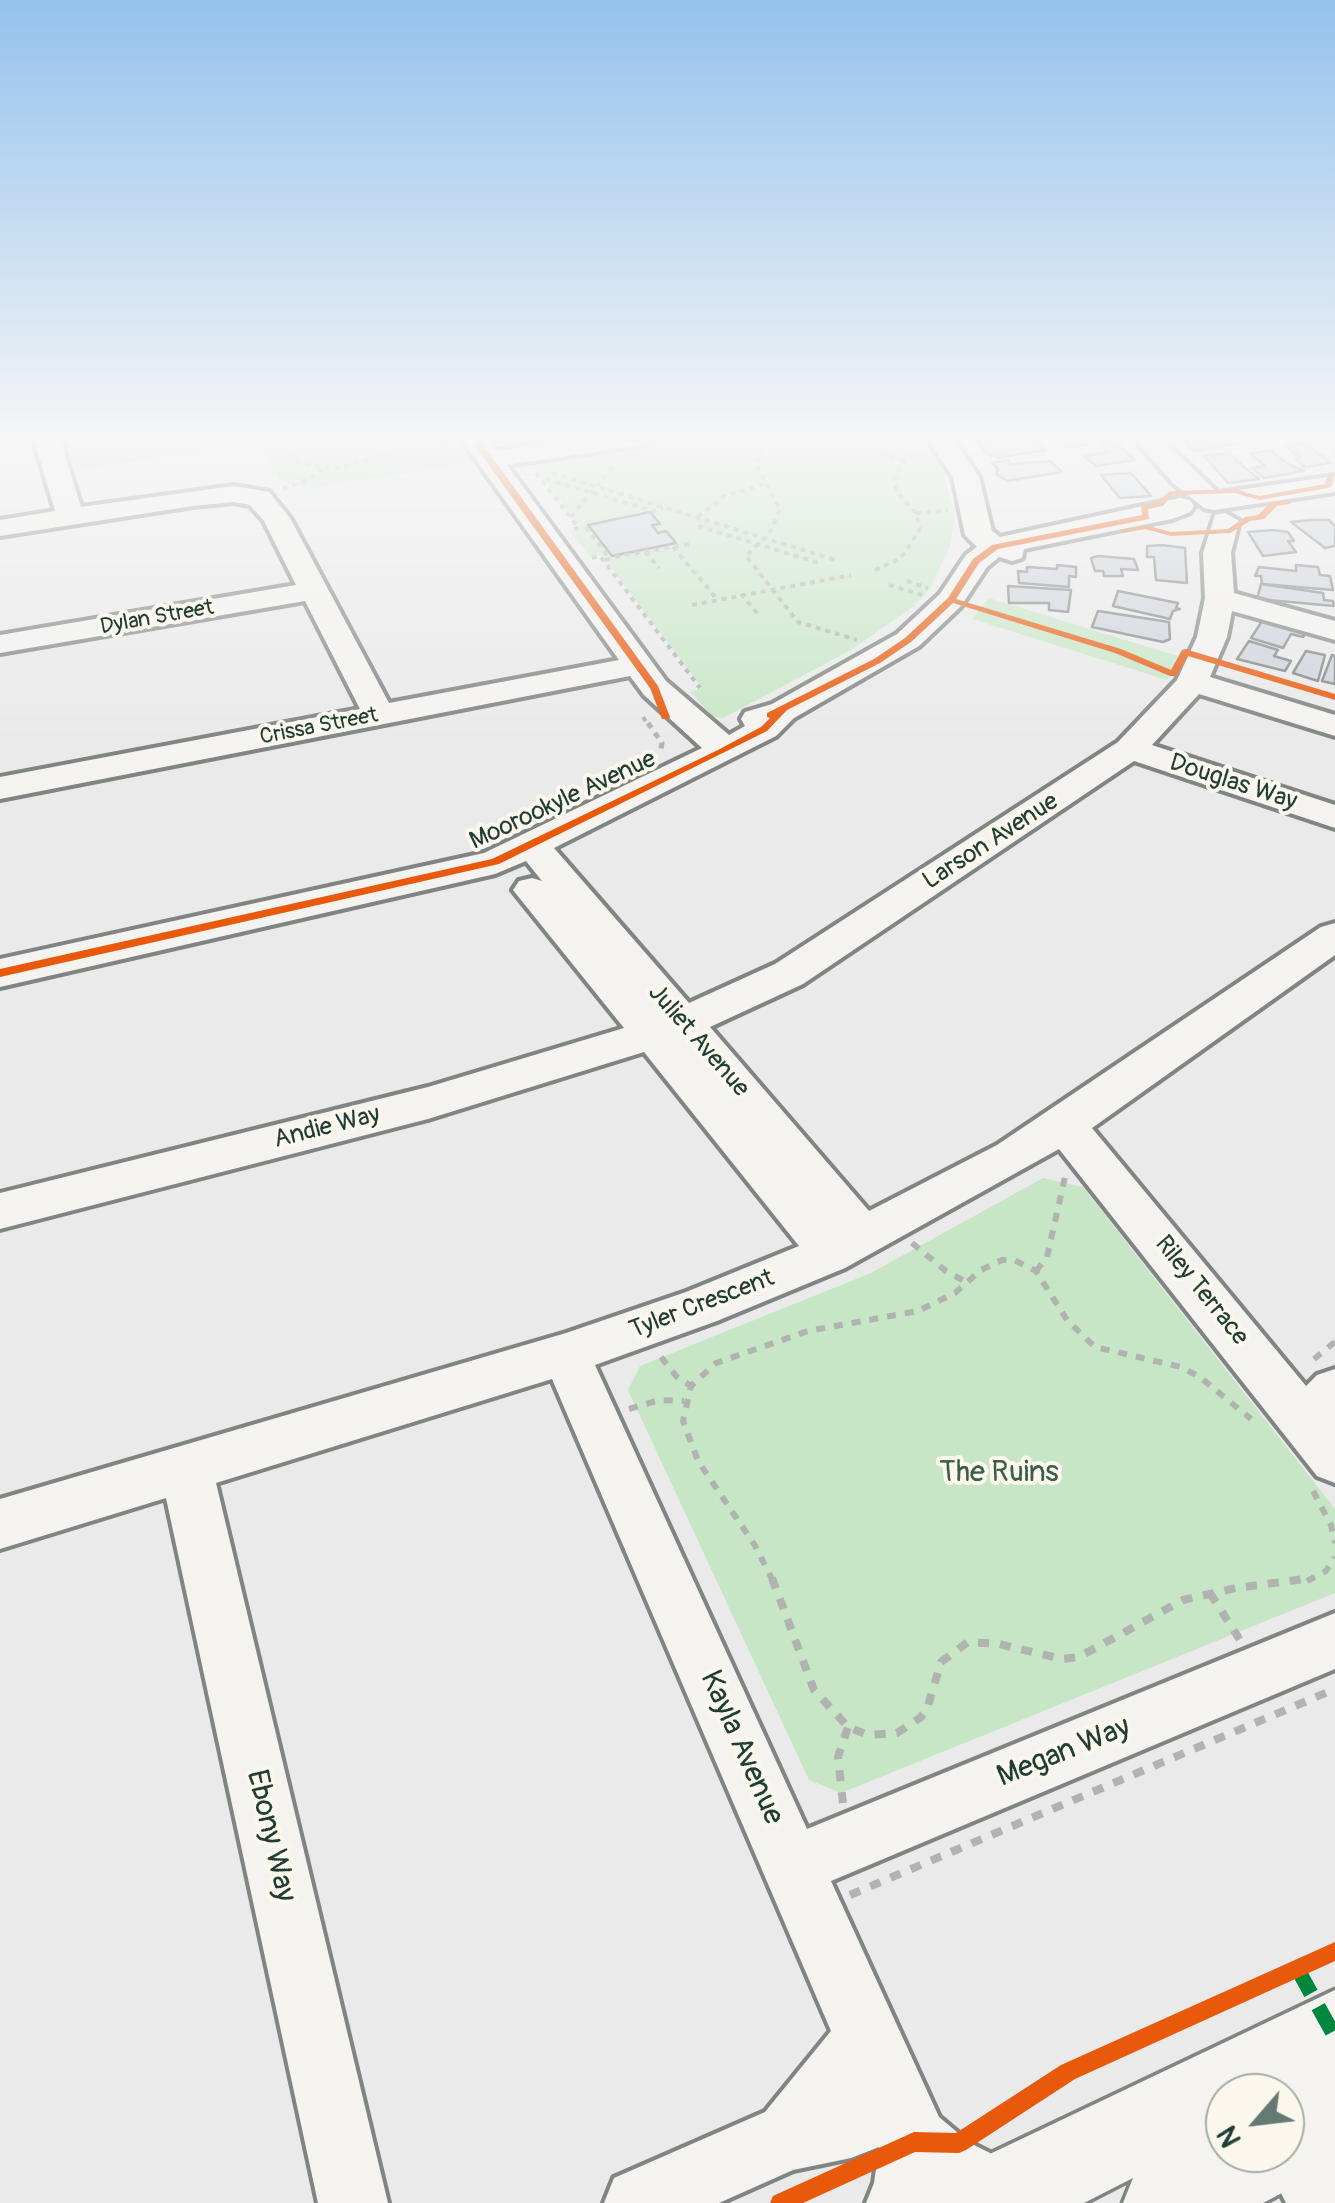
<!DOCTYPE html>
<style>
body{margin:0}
#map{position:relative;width:1335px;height:2203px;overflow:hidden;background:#eaeaea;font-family:Pangolin,sans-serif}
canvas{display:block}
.north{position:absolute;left:1205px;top:2073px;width:100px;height:100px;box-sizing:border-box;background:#fbf7ec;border:2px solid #a3ada2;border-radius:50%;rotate:242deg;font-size:28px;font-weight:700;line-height:40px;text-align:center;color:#1f3d34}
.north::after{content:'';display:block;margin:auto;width:35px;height:45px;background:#667a74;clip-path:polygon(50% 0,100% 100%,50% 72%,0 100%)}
</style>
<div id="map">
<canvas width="1335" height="2203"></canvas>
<div class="north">N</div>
</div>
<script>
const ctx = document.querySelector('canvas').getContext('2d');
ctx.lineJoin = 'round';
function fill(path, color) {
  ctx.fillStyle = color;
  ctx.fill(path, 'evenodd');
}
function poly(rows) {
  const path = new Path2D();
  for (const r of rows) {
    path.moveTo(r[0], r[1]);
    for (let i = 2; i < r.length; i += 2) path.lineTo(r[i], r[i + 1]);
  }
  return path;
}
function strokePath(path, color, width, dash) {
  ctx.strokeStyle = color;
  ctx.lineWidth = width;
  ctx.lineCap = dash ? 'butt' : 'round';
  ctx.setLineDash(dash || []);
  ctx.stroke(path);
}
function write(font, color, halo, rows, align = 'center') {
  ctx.font = font + ' Pangolin,sans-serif';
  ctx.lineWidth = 8;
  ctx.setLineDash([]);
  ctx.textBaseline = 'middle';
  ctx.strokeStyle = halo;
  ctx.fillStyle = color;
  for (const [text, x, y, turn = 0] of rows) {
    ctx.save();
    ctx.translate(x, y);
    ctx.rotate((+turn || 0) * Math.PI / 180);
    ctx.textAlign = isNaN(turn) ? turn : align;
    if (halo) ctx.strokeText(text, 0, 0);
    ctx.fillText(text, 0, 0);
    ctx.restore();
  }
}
fill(poly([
 [56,436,457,436,476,462,306,489,279,480,259,442,67,471],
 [721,436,918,436,943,470,955,517,950,546,930,589,914,606,851,650,723,718,712,717,691,692,702,688,602,555,590,557,570,531,581,527,532,465],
 [989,598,1181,657,1167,680,972,619],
 [1043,1178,1083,1187,1335,1509,1335,1593,841,1793,809,1780,628,1390,640,1366,871,1273]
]), '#c6e6c5');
const building = poly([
 [1031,436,1046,450,997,458,984,452,977,440,1031,436],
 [1110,436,1113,440,1068,448,1058,439,1110,436],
 [1177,436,1230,436,1239,443,1195,451,1186,444,1190,443,1187,440,1177,436],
 [1115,442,1135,460,1096,466,1084,456,1108,452,1100,445,1115,442],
 [1306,444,1320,455,1331,463,1305,467,1296,459,1301,458,1285,446,1306,444],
 [1270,450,1288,464,1304,471,1264,478,1252,468,1265,466,1250,454,1270,450],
 [1229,453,1244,467,1259,479,1228,483,1204,456,1229,453],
 [1007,460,1011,464,1050,461,1062,472,1007,481,996,474,998,469,992,463,1007,460],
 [1131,473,1145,489,1151,496,1120,498,1101,475,1131,473],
 [650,512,660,524,652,525,658,533,666,531,676,543,612,556,588,525,650,512],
 [1311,520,1329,520,1335,526,1335,546,1325,548,1291,522,1311,520],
 [1273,530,1288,532,1294,541,1288,541,1296,552,1263,556,1248,532,1273,530],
 [1162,545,1185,548,1187,583,1156,580,1154,557,1147,557,1147,546,1162,545],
 [1098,556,1134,559,1138,570,1121,569,1123,576,1104,576,1103,571,1095,571,1091,558,1098,556],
 [1057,565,1076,567,1076,577,1069,576,1069,587,1019,583,1018,571,1027,572,1027,567,1057,569,1057,565],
 [1296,565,1318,567,1320,575,1330,576,1333,590,1262,584,1261,576,1255,576,1259,567,1296,571,1296,565],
 [1261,584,1323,593,1324,600,1333,601,1334,606,1257,599,1261,584],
 [1008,586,1071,590,1068,612,1049,610,1049,603,1009,603,1008,586],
 [1118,591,1178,603,1176,608,1180,609,1173,611,1170,619,1113,606,1118,591],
 [1098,611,1169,622,1170,639,1163,642,1092,627,1098,611],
 [1264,618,1309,628,1303,637,1291,634,1283,648,1251,638,1264,618],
 [1249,641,1278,650,1274,656,1291,661,1285,671,1237,659,1249,641],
 [1306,651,1325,655,1318,681,1293,673,1306,651],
 [1332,655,1335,656,1335,684,1322,681,1332,655]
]);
fill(building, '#ced2dc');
strokePath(building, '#808584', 2.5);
const minor = poly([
 [33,436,59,436,81,507,234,486,269,492,290,518,389,703,619,660,459,436,485,436,496,451,596,436,660,436,647,444,507,465,666,681,729,735,745,726,741,719,745,712,772,704,897,634,940,594,966,555,977,547,965,535,953,477,925,436,951,436,979,477,992,531,1000,537,1180,498,1190,500,1194,506,1190,512,1172,519,1024,549,1022,558,1012,561,999,557,987,567,961,606,919,646,794,718,776,736,554,848,689,1003,775,964,1118,742,1177,680,1197,637,1205,598,1203,553,1215,515,1225,513,1239,521,1231,553,1234,593,1335,621,1335,640,1232,611,1227,637,1210,677,1335,715,1335,736,1199,694,1152,745,1335,805,1335,828,1134,761,803,984,710,1027,869,1211,997,1145,1321,927,1335,923,1335,955,1092,1128,1306,1386,1317,1375,1335,1369,1335,1483,1317,1476,1059,1149,845,1268,717,1321,595,1365,807,1829,1335,1613,1335,1669,831,1881,939,2117,970,2143,1004,2160,1019,2174,1028,2203,866,2203,874,2183,879,2147,851,2158,793,2170,719,2203,604,2203,614,2178,765,2112,831,2031,552,1379,216,1483,388,2203,318,2203,166,1498,0,1549,0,1499,566,1333,686,1292,799,1246,644,1052,428,1119,0,1229,0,1193,428,1087,624,1028,513,890,519,881,532,878,542,881,526,861,495,874,0,987,0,959,484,853,702,748,644,695,630,676,0,799,0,777,360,709,305,601,0,653,0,635,296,585,264,521,250,505,234,502,193,506,0,536,0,520,55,511,33,436],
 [1132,436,1159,436,1218,493,1335,476,1335,492,1214,510,1204,508,1173,483,1132,436],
 [1285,2094,1309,2104,1335,2153,1335,2203,1286,2203,1261,2153,1285,2153,1285,2094]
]);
const major = poly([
 [1335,1990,1335,2164,1297,2185,1263,2203,1123,2203,1133,2178,1084,2203,940,2203,954,2171,1335,1990],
 [1225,2093,1285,2093,1285,2153,1225,2153,1225,2093]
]);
strokePath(minor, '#808584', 8);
strokePath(major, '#808584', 7);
strokePath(poly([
 [88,436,114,440,138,436],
 [284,436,285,451,296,463,338,468,385,456,398,436],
 [330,436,451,445],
 [790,436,772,442,759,453,756,465,780,509,770,532,746,556,798,622,857,640],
 [844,436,903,462],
 [1317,436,1335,451],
 [410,439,435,436],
 [672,442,714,436],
 [536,473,579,528,570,530],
 [552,473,839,561],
 [546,479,653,511,663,508],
 [283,489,308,480,325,468],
 [916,513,948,511],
 [571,517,617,462],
 [698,517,724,496,765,484],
 [698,526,822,564],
 [586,527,610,559,603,560],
 [673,547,716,598],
 [645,552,659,568],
 [615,557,689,544],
 [592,558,600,556,700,688],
 [875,570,901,558,920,529,916,513,896,491,894,480,903,462,919,452],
 [907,581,928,588],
 [889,585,922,595],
 [741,594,757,613],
 [692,605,851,575],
 [643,717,649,726]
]), '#b0b3b0', 4, [5, 5]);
strokePath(poly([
 [648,723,662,743,660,754]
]), '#b0b3b0', 5, [6, 6]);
strokePath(poly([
 [912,1243,946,1271,968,1283],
 [1036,1271,1047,1257,1065,1177],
 [661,1357,677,1377,691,1386],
 [1314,1359,1335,1342],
 [629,1409,660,1400,684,1401],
 [1313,1491,1331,1525,1335,1543],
 [773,1581,754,1544,698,1461,683,1421,691,1386,716,1363,808,1331,918,1311,955,1293,981,1270,1002,1260,1014,1260,1036,1271,1067,1320,1095,1347,1181,1367,1200,1377,1251,1419],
 [1307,1581,1326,1571,1335,1557]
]), '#b0b3b0', 6, [9, 9]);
strokePath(poly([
 [772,1578,814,1690,848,1727,868,1735,897,1733,920,1718,927,1709,941,1662,968,1642,999,1644,1062,1659,1079,1657,1183,1600,1236,1588,1312,1578],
 [1210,1593,1240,1640],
 [843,1803,838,1757,848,1727],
 [850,1895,1335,1689]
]), '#b0b3b0', 8, [11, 11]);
fill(minor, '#f4f3f0');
fill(major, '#f4f3f0');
strokePath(poly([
 [1297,1968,1335,2037]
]), '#00873e', 15, [29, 15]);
fill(poly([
 [475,442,481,442,658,686,670,717,668,719,662,719,650,688,475,446,475,442],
 [1335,472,1332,486,1328,488,1259,500,1235,493,1172,495,1163,506,1148,509,1149,519,998,549,979,563,956,599,1121,649,1171,670,1182,650,1185,649,1335,694,1335,700,1188,656,1176,676,1170,676,1115,653,953,603,911,642,880,663,787,710,767,731,499,864,0,977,0,969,492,859,718,750,761,727,770,718,767,717,767,713,874,659,905,638,948,598,973,559,992,545,1142,515,1141,505,1157,502,1170,491,1235,489,1259,496,1325,484,1328,473,1335,472],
 [1287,500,1291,502,1290,504,1277,506,1264,519,1250,521,1230,533,1171,536,1145,529,1123,533,1119,531,1145,525,1171,532,1228,529,1245,517,1258,515,1271,502,1287,500],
 [1335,1942,1335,1961,1075,2079,966,2150,959,2153,915,2152,803,2203,770,2203,773,2196,914,2132,956,2133,1061,2065,1335,1942]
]), '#e8590c');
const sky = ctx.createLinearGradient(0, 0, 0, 745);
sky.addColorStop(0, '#94c2ed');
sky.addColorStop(0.59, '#f6f6f6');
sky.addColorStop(1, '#f6f6f600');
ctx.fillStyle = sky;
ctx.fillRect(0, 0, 1335, 745);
write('22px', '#1f3d34', '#fbf7ec', [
 ["Dylan Street",157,618,-10],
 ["Crissa Street",319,727,-11]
]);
write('25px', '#1f3d34', '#fbf7ec', [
 ["Douglas Way",1233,783,18],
 ["Moorookyle Avenue",563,801,-25],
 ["Larson Avenue",991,842,-33],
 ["Juliet Avenue",698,1041,49],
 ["Andie Way",327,1128,-14],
 ["Riley Terrace",1201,1291,51],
 ["Tyler Crescent",702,1305,-21]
]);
write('30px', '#3b5e4b', '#fbf7ec', [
 ["The Ruins",999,1473]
]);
write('30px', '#1f3d34', '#fbf7ec', [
 ["Kayla Avenue",741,1748,66],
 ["Megan Way",1064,1753,-22],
 ["Ebony Way",270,1836,77]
]);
</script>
